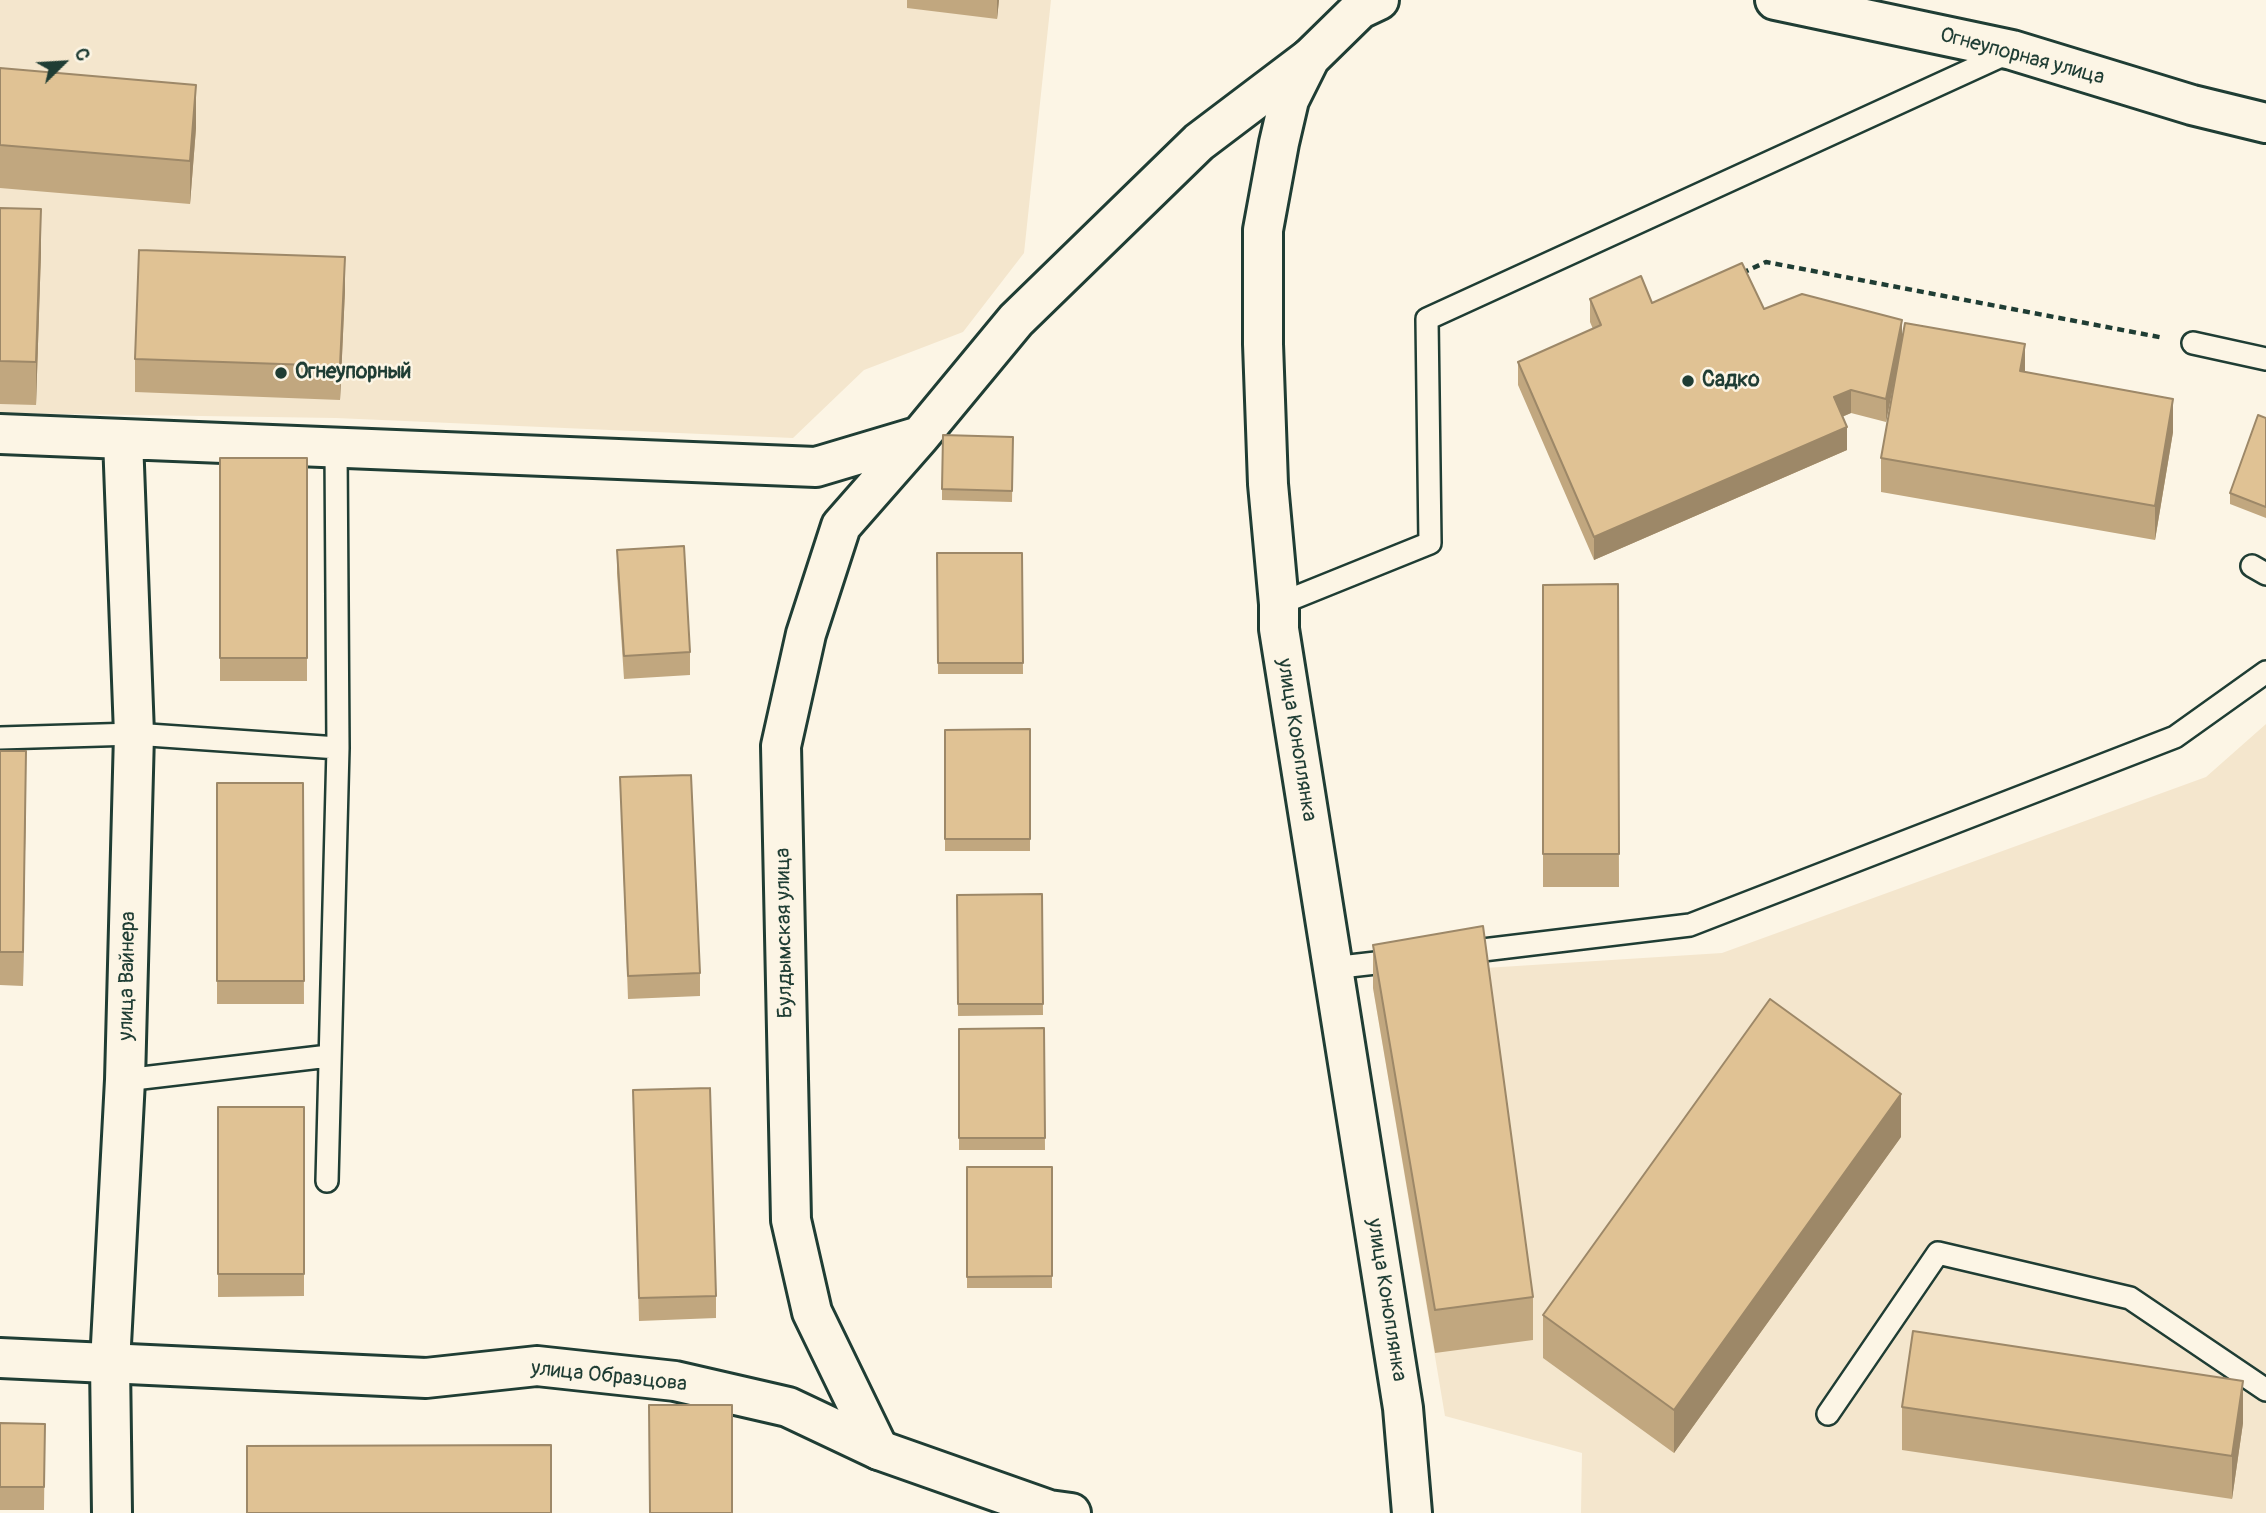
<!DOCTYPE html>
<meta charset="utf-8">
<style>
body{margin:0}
#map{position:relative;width:2266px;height:1513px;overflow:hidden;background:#fcf5e5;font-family:Pangolin,sans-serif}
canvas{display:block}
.north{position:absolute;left:28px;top:28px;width:70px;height:70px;-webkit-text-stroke:5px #fcf5e5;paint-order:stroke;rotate:66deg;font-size:19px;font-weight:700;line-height:28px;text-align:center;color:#1f3d34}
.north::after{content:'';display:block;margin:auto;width:24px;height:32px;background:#1f3d34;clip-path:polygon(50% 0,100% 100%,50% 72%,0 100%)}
</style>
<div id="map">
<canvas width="2266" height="1513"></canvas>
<div class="north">С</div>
</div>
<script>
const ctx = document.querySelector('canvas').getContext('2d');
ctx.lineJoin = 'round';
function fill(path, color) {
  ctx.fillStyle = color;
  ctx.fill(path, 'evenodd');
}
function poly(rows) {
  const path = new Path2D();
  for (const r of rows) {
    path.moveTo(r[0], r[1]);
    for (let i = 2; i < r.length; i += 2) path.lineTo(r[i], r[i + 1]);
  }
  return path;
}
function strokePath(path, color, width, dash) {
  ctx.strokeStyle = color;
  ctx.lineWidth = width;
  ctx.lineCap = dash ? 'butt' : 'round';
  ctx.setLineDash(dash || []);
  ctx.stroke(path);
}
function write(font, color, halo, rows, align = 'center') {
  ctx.font = font + ' Pangolin,sans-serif';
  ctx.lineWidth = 5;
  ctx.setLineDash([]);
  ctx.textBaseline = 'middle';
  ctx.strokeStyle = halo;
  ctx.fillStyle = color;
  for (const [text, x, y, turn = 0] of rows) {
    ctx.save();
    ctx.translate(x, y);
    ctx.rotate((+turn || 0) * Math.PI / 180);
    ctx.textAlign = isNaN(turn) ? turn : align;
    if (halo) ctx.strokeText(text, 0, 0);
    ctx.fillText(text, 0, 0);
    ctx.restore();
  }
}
fill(poly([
 [0,0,1051,0,1024,253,963,332,864,370,793,438,336,418,0,413],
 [2266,724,2266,1513,1581,1513,1582,1453,1445,1416,1373,988,1485,968,1722,953,2206,777]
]), '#f4e6cd');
const lane = poly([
 [2193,343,2266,359],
 [2252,566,2266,574],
 [1279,604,1430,543,1427,319,2010,52],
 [0,738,134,734,338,748],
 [1458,953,1690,925,2175,737,2266,672],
 [1332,968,1402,960],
 [125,1080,329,1056],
 [327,1181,338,748,336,448],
 [1828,1414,1938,1253,2130,1298,2266,1390]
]);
const street = poly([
 [0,434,816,467,920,436,1016,320,1199,142,1310,58],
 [879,1450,812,1312,791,1220,781,746,806,634,841,526,920,436],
 [112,1513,110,1363,125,1080,134,734,123,439]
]);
const secondary = poly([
 [1379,0,1360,9,1310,58,1289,100,1279,143,1263,230,1263,344,1268,484,1279,604,1279,629,1403,1408,1412,1513],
 [1775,0,2012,50,2192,105,2266,123],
 [0,1358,426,1378,537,1366,675,1381,788,1407,879,1450,1049,1510,1071,1513]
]);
strokePath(lane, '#1f3d34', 26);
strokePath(street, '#1f3d34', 44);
strokePath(secondary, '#1f3d34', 44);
strokePath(poly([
 [1742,273,1766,262,2164,338]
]), '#1f3d34', 4.5, [7, 5]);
strokePath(lane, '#fcf5e5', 21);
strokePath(street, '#fcf5e5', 38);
strokePath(secondary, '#fcf5e5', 38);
fill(poly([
 [907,0,999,0,997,19,907,8],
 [0,68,196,128,190,204,0,188],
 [0,208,41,252,36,405,0,404],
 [345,290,340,400,135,392,135,359],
 [1590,299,1764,309,2025,372,2173,432,2155,540,1881,492,1881,458,1899,357,1886,422,1851,413,1842,417,1847,450,1594,560,1518,385,1518,362,1593,329,1590,322],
 [2266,418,2266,518,2230,504,2230,493],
 [1013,437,1012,502,942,500,942,489],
 [220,458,307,458,307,681,220,681],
 [617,550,690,652,690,675,624,679,617,573],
 [937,553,1022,553,1023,674,938,674],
 [1618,584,1619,887,1543,887,1543,585],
 [1030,729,1030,851,945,851,945,730],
 [0,751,26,785,23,986,0,985],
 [620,777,700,973,700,996,628,999],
 [217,783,303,783,304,1004,217,1004],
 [1042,894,1043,1015,958,1016,957,895],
 [1373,945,1533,1297,1533,1340,1435,1353,1373,988],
 [1044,1028,1045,1150,959,1150,959,1029],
 [633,1090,716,1296,716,1318,639,1321],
 [218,1107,304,1107,304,1296,218,1297],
 [1901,1137,1674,1453,1543,1358,1543,1315],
 [967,1167,1052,1167,1052,1288,967,1288],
 [1902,1407,2243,1423,2232,1499,1902,1450],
 [0,1423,45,1424,44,1510,0,1510]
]), '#c1a77f');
fill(poly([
 [997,0,999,0,997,19],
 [196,85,196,128,190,204,190,161],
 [41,209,41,252,36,405,36,362],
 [345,257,345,290,340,400,340,366],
 [1902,320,1902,343,1886,422,1886,399],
 [2025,344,2025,377,2020,371],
 [1851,390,1851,413,1834,420,1834,397],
 [2173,399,2173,432,2155,540,2155,506],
 [1847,427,1847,450,1594,560,1594,537],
 [26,751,26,785,23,986,23,952],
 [1901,1094,1901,1137,1674,1453,1674,1410],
 [2243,1381,2243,1423,2232,1499,2232,1456]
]), '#9d8868');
const building = poly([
 [0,68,196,85,190,161,0,145,0,68],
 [0,208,41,209,36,362,0,361,0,208],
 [139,250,345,257,340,366,135,359,139,250],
 [1742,263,1764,309,1802,294,1902,320,1886,399,1851,390,1834,397,1847,427,1594,537,1518,362,1601,325,1590,299,1641,276,1652,303,1742,263],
 [1905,323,2025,344,2020,371,2173,399,2155,506,1881,458,1905,323],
 [2258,415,2266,418,2266,507,2230,493,2258,415],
 [943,435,1013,437,1012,491,942,489,943,435],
 [220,458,307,458,307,658,220,658,220,458],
 [684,546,690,652,624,656,617,550,684,546],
 [937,553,1022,553,1023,663,938,663,937,553],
 [1618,584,1619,854,1543,854,1543,585,1618,584],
 [1030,729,1030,839,945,839,945,730,1030,729],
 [0,751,26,751,23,952,0,952,0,751],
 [691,775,700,973,628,976,620,777,691,775],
 [217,783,303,783,304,981,217,981,217,783],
 [1042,894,1043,1004,958,1004,957,895,1042,894],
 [1483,926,1533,1297,1435,1310,1373,945,1483,926],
 [1770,999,1901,1094,1674,1410,1543,1315,1770,999],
 [1044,1028,1045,1138,959,1138,959,1029,1044,1028],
 [710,1088,716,1296,639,1298,633,1090,710,1088],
 [218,1107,304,1107,304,1274,218,1274,218,1107],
 [967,1167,1052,1167,1052,1276,967,1277,967,1167],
 [1913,1331,2243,1381,2232,1456,1902,1407,1913,1331],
 [649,1405,732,1405,732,1513,650,1513,649,1405],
 [0,1423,45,1424,44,1487,0,1487,0,1423],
 [551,1445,551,1513,247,1513,247,1446,551,1445]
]);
fill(building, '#e0c294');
strokePath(building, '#9d8868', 2);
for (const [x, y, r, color] of [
 [281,373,7,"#1f3d34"],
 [1688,381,7,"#1f3d34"]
]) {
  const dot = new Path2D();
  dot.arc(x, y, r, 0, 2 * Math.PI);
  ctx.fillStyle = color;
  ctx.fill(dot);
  strokePath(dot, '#fcf5e5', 2.5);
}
write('21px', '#1f3d34', '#fcf5e5', [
 ["Огнеупорная улица",2022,57,15],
 ["улица Коноплянка",1296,740,81],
 ["Булдымская улица",785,933,-91],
 ["улица Вайнера",128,976,-89],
 ["улица Коноплянка",1386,1300,81],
 ["улица Образцова",609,1377,6]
]);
write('bold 21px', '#1f3d34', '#fcf5e5', [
 ["Огнеупорный",295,373],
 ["Садко",1702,381]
], 'left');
</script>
